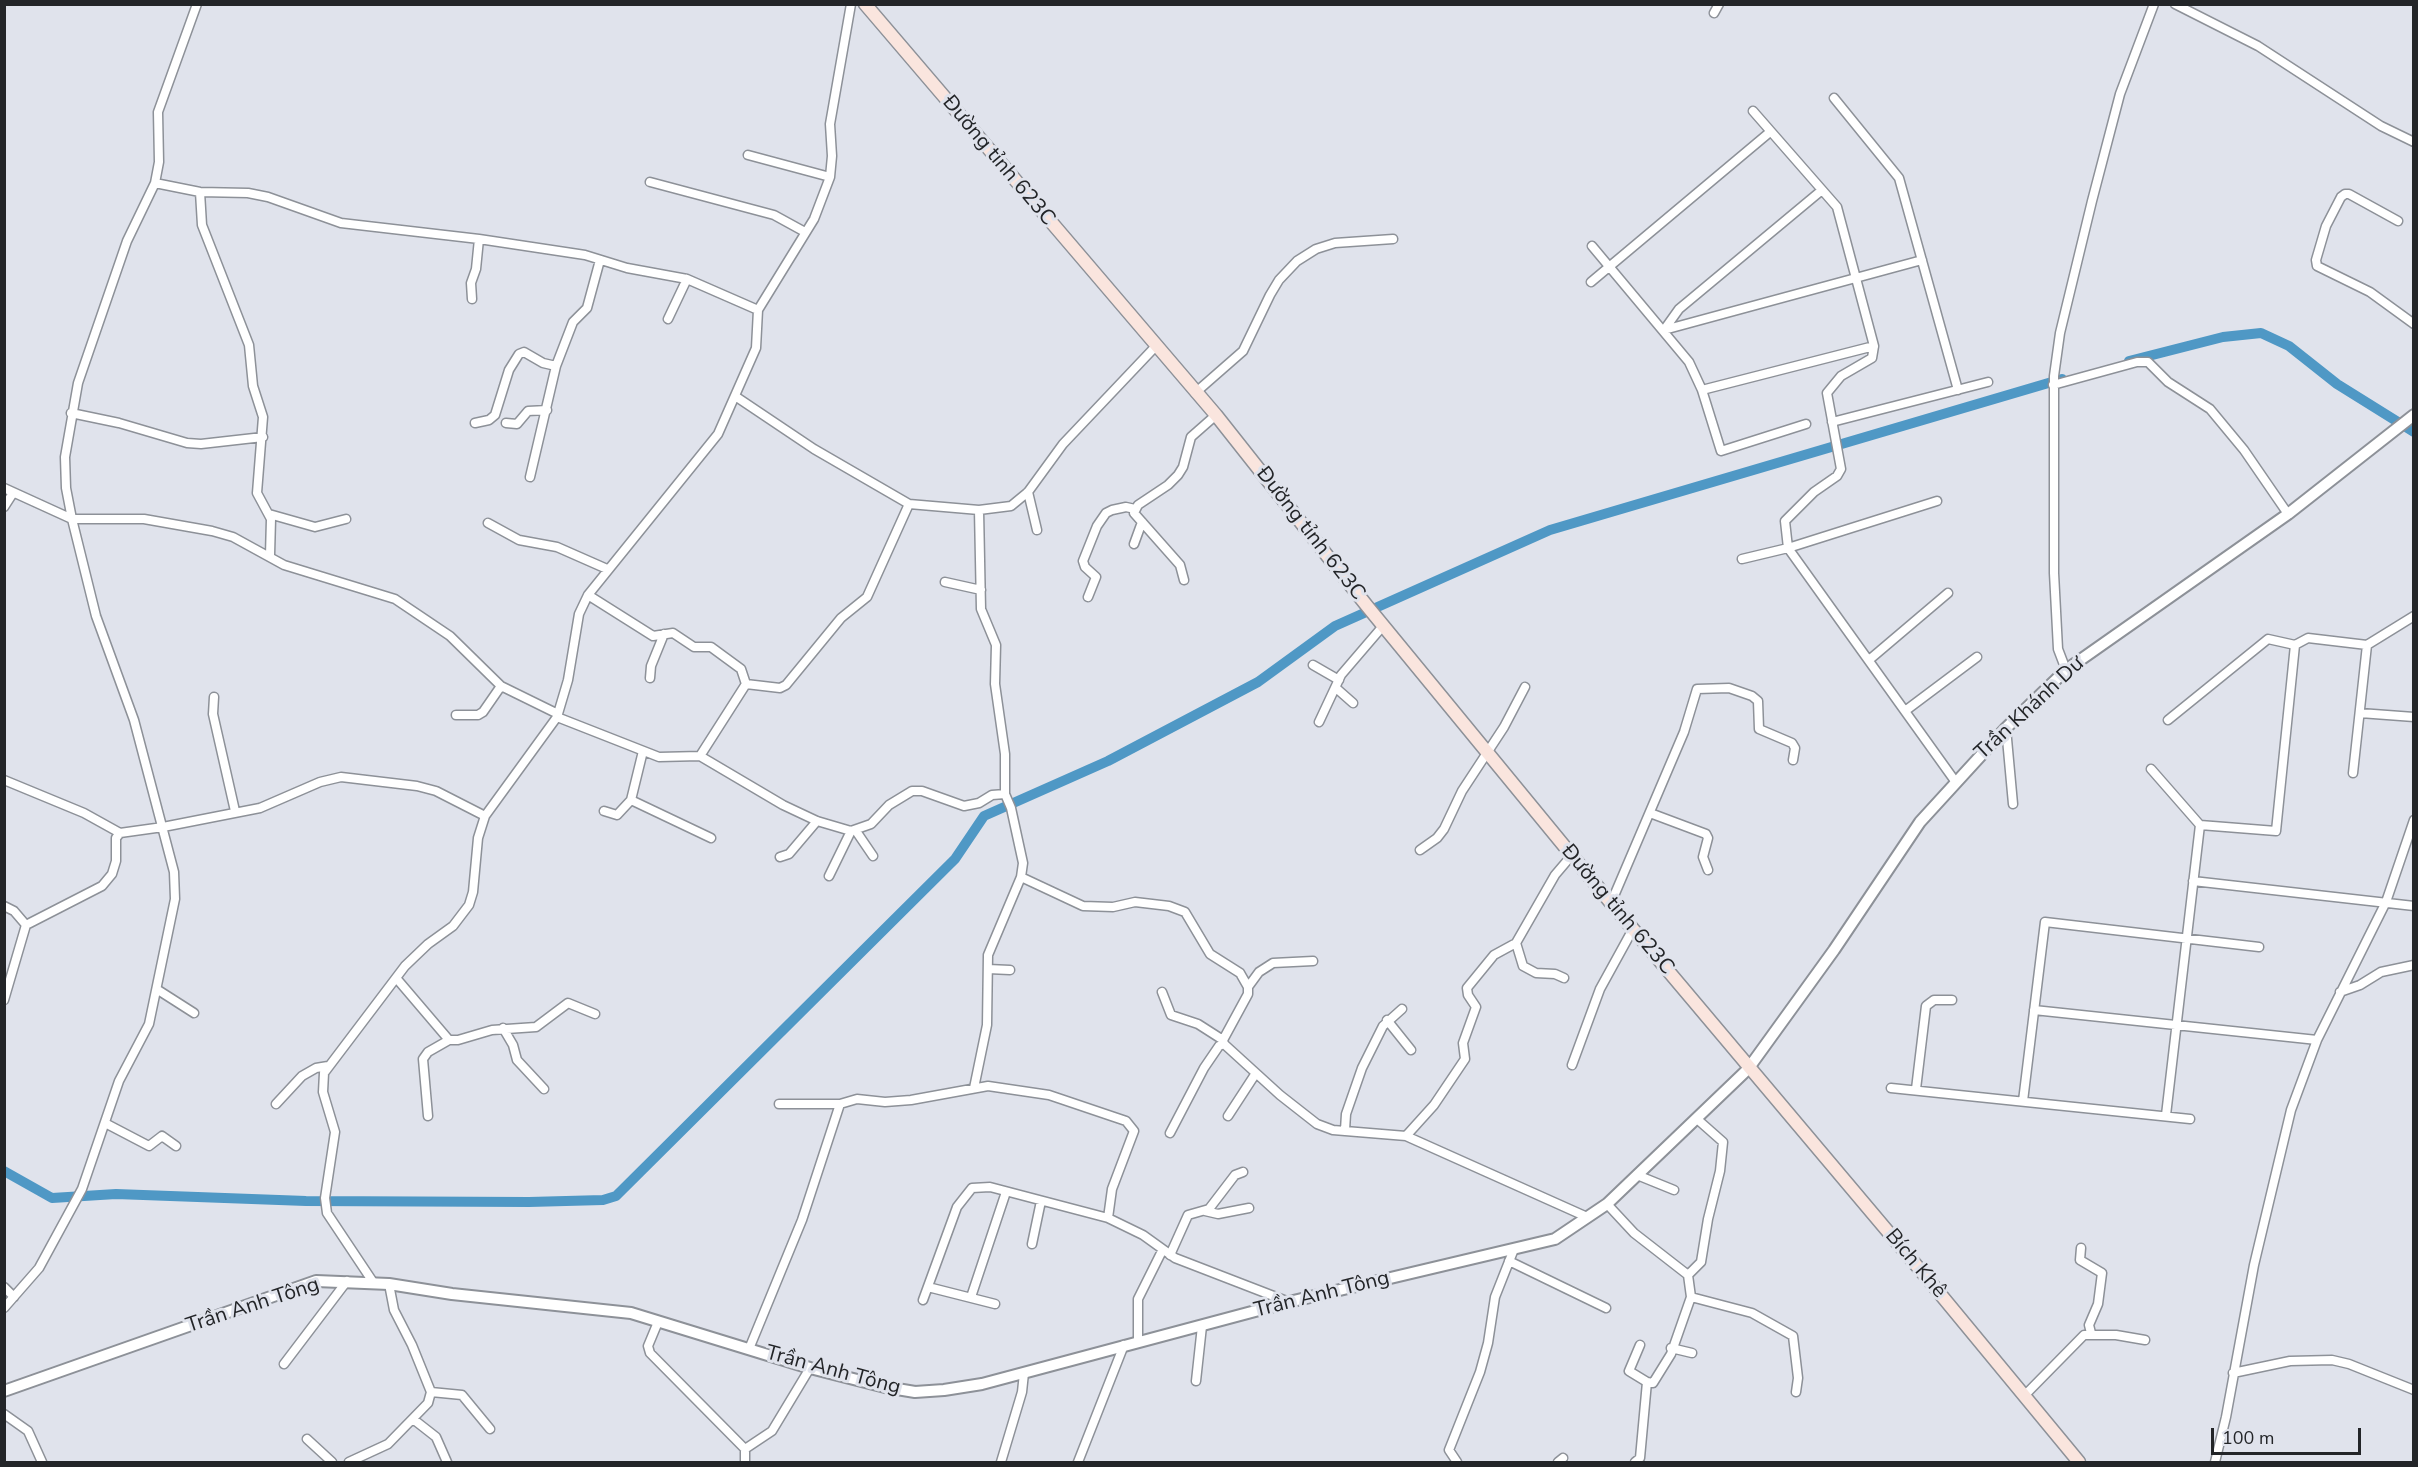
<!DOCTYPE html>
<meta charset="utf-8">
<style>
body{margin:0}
#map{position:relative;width:2418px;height:1467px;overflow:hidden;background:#e0e3ec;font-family:"Nunito Sans",sans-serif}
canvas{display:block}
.frame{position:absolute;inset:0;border:6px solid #232528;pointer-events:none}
.scale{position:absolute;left:2211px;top:1428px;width:150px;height:27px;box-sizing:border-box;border:3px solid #232528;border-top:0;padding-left:8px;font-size:18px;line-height:21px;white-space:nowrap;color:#232528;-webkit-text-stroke:4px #e0e3ec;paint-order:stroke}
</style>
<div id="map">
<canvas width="2418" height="1467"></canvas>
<div class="frame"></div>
<div class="scale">100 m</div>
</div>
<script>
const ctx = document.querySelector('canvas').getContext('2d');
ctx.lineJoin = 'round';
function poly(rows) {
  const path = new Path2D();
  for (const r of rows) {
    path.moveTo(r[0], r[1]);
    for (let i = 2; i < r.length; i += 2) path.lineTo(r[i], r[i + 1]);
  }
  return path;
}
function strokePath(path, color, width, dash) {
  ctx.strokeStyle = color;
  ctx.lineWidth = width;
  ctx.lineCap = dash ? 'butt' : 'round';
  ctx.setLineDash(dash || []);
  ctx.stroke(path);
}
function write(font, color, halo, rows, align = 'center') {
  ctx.font = font + ' "Nunito Sans",sans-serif';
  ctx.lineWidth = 6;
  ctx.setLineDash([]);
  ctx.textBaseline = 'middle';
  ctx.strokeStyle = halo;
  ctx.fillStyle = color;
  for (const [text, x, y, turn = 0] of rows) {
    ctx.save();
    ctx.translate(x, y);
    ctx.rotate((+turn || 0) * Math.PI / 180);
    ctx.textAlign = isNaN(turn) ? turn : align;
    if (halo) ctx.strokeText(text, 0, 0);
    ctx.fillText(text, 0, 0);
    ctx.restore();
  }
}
strokePath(poly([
 [2129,361,2223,337,2261,333,2289,346,2337,384,2414,432],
 [4,1171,52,1198,116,1194,306,1201,529,1202,603,1200,616,1196,955,859,984,816,1108,761,1258,682,1335,626,1550,530,2062,379]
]), '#4f98c5', 10);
const minor = poly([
 [2175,4,2258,46,2381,126,2414,142],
 [1714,13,1719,4],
 [1834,98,1899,178,1958,390],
 [1753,111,1837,207,1874,346,1872,358,1841,376,1827,393,1841,469,1837,476,1814,492,1785,521,1788,548,1955,781],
 [748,155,830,177],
 [650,182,774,215,805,232],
 [155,183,200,192,248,193,268,197,341,223,479,239,585,255,627,268,687,279,758,310],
 [200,192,202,225,249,345,253,386,263,417,257,493,271,519,270,555],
 [2398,221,2349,194,2345,194,2341,197,2326,226,2316,260,2317,266,2370,292,2414,324],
 [1592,246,1689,362,1702,390,1721,451,1806,424],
 [1591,282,1770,132],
 [472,299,471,283,476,269,479,239],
 [668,319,687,279],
 [1664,330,1922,260],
 [1664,330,1679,309,1822,190],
 [2053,385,2137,362,2148,362,2168,382,2210,409,2244,450,2288,514],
 [1702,390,1874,346],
 [1195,393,1243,351,1270,295,1279,280,1297,261,1316,249,1335,243,1393,239],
 [735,396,814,449,909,504,979,510,1011,506,1028,492,1063,444,1155,347],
 [71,413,119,423,187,443,201,444,263,437],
 [1832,422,1988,382],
 [475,423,489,420,495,415,509,370,519,354,524,352,543,363,556,366],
 [506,423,517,424,528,411,547,410],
 [530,477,556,366,573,322,587,308,600,260],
 [4,488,72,519,144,519,212,531,233,537,284,565,395,599,450,636,501,686,558,714],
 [1028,492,1037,530],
 [4,507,13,493],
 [269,514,315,527,346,519],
 [488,523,519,540,557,547,607,569],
 [1134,544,1142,522],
 [1742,559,1788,548,1937,501],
 [1184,580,1180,565,1134,513,1138,505,1168,485,1178,475,1183,467,1191,437,1216,415],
 [945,582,981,590],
 [588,595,653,636,673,633,694,647,711,647,741,669,746,684],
 [1088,597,1096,577,1085,567,1083,561,1097,526,1106,513,1112,510,1126,507,1135,509],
 [2367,645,2414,616],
 [1869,660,1948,593],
 [1313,665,1339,680],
 [2066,670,2058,649,2054,573,2054,376,2060,333,2092,201,2120,94,2154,4],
 [650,678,651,666,664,634],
 [1336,688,1353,703],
 [214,697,213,714,235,811],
 [1905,711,1977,657],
 [2360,713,2414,717],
 [456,715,478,715,483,712,501,686],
 [557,717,659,757,700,756,783,805,817,821,851,831,871,824,889,805,912,791,922,791,964,806,979,803,992,795,1005,794],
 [2168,720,2268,639,2295,645],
 [1319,722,1341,675,1383,626],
 [2006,728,2013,804],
 [643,751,631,800,711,838],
 [700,756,746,684,780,688,786,685,841,618,867,597,909,504],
 [2151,769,2200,825],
 [4,780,84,813,120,833],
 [604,811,617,815,631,800],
 [1650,813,1706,834,1708,838,1703,857,1708,870],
 [856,831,873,856],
 [1420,850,1437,838,1444,829,1462,791,1504,727,1525,687],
 [780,857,789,854,817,821],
 [829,876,851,831],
 [1021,877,1083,906,1113,907,1135,902,1169,906,1185,912,1210,954,1240,973,1248,987,1248,994,1223,1040,1224,1044,1280,1095,1317,1124,1333,1130,1406,1136,1587,1217],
 [2193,881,2414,906],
 [1611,903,1684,732,1697,689,1729,688,1752,696,1758,701,1759,729,1792,743,1795,748,1793,760],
 [4,906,14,911,26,925],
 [1516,943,1523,966,1536,973,1555,974,1564,978],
 [988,969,1010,970],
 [397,979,449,1040,458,1040,492,1030,536,1027,568,1003,595,1014],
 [1248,987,1259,972,1273,963,1313,961],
 [158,990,194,1013],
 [1162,992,1171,1015,1198,1024,1223,1040],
 [2340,992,2360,985,2381,972,2414,965],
 [4,1000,26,925,102,886,112,874,116,861,116,838,120,833,163,827,260,808,320,782,341,777,417,786,436,791,485,816],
 [2034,1010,2317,1040],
 [1387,1020,1411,1050],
 [503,1028,513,1045,517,1060,544,1089],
 [1572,1065,1600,989,1633,929],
 [974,1088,987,1025,988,955,1021,877,1023,863,1011,808,1005,794,1005,754,995,684,996,645,981,609,979,510],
 [1891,1088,2190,1119],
 [1916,1089,1926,1006,1934,1000,1952,1000],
 [2023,1101,2045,922,2259,947],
 [276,1104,302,1076,316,1068,328,1066],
 [779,1104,840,1104],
 [2166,1115,2200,825,2276,831,2295,645,2308,638,2367,645,2353,773],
 [428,1116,423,1059,428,1052,449,1040],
 [1228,1116,1256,1073],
 [105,1123,149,1146,162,1136,176,1146],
 [1345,1130,1346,1114,1362,1068,1383,1026,1402,1009],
 [1170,1133,1204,1068,1219,1046,1224,1044],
 [1406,1136,1434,1105,1465,1059,1463,1043,1476,1007,1468,995,1467,988,1494,955,1516,943,1555,875,1572,855],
 [1637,1175,1674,1190],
 [1607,1204,1634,1233,1688,1275],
 [1205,1211,1218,1214,1249,1208],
 [1032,1244,1041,1201],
 [2081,1248,2080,1260,2102,1273,2098,1304,2089,1325,2091,1333],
 [1170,1255,1188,1215,1209,1209,1235,1175,1243,1172],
 [1509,1261,1606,1308],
 [373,1282,327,1213,325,1198,335,1132,323,1092,324,1073,405,966,428,944,453,926,469,905,473,892,478,838,485,816,557,717,568,680,579,614,588,595,718,434,756,348,758,310,814,219,830,177,832,156,830,124,851,4],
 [4,1287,14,1297],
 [928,1287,995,1304],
 [971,1297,1006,1192],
 [1691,1297,1752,1313,1793,1336,1798,1378,1796,1392],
 [923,1300,957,1207,972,1188,990,1187,1108,1218],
 [4,1308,39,1268,82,1189,119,1081,149,1024,175,899,174,872,134,720,96,616,72,519,66,488,65,457,78,383,127,241,155,183,159,162,158,112,197,4],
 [658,1322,648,1346,650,1353,745,1449],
 [1138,1342,1138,1299,1162,1251],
 [1640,1345,1629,1371,1647,1382,1653,1383,1671,1354,1691,1297,1688,1275,1701,1262,1708,1219,1720,1171,1723,1142,1697,1119],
 [1671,1348,1692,1353],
 [749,1349,802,1220,840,1104,857,1099,885,1102,911,1100,988,1086,1049,1095,1126,1121,1134,1131,1112,1189,1108,1218,1143,1235,1175,1258,1289,1302],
 [284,1364,347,1281],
 [2233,1373,2290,1361,2332,1360,2349,1364,2414,1390],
 [1196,1381,1202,1326],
 [431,1392,462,1395,490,1429],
 [2025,1395,2084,1335,2116,1335,2145,1340],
 [4,1414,28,1431,42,1462],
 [413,1419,436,1437,447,1462],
 [307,1439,332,1462],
 [349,1462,388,1444,428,1403,431,1392,412,1345,394,1310,389,1284],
 [745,1462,745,1449,772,1431,810,1368],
 [1001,1462,1022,1392,1024,1373],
 [1078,1462,1124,1345],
 [1457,1462,1449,1450,1480,1372,1488,1343,1495,1297,1514,1249],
 [1558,1462,1563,1458],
 [1635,1462,1640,1458,1647,1382],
 [2215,1462,2226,1417,2254,1265,2291,1110,2317,1040,2386,902,2414,820]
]);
const tertiary = poly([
 [4,1391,316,1281,389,1284,452,1294,631,1313,810,1368,885,1387,915,1392,944,1390,982,1384,1289,1302,1555,1239,1607,1204,1748,1069,1834,950,1920,822,2006,728,2066,670,2288,514,2414,415]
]);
const secondary = poly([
 [865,4,1216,415,1367,606,1611,903,1927,1278,2079,1462]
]);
strokePath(minor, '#8d9198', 11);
strokePath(tertiary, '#8d9198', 14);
strokePath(secondary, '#8d9198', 15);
strokePath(minor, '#fff', 8);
strokePath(tertiary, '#fff', 10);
strokePath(secondary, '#fae5de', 12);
write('21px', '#232528', '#e0e3ec', [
 ["Đường tỉnh 623C",998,161,50],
 ["Đường tỉnh 623C",1310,534,52],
 ["Trần Khánh Dư",2030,709,-43],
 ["Đường tỉnh 623C",1617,910,50],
 ["Bích Khê",1915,1264,50],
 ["Trần Anh Tông",1322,1295,-14],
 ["Trần Anh Tông",253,1306,-18],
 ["Trần Anh Tông",833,1371,15]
]);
</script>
